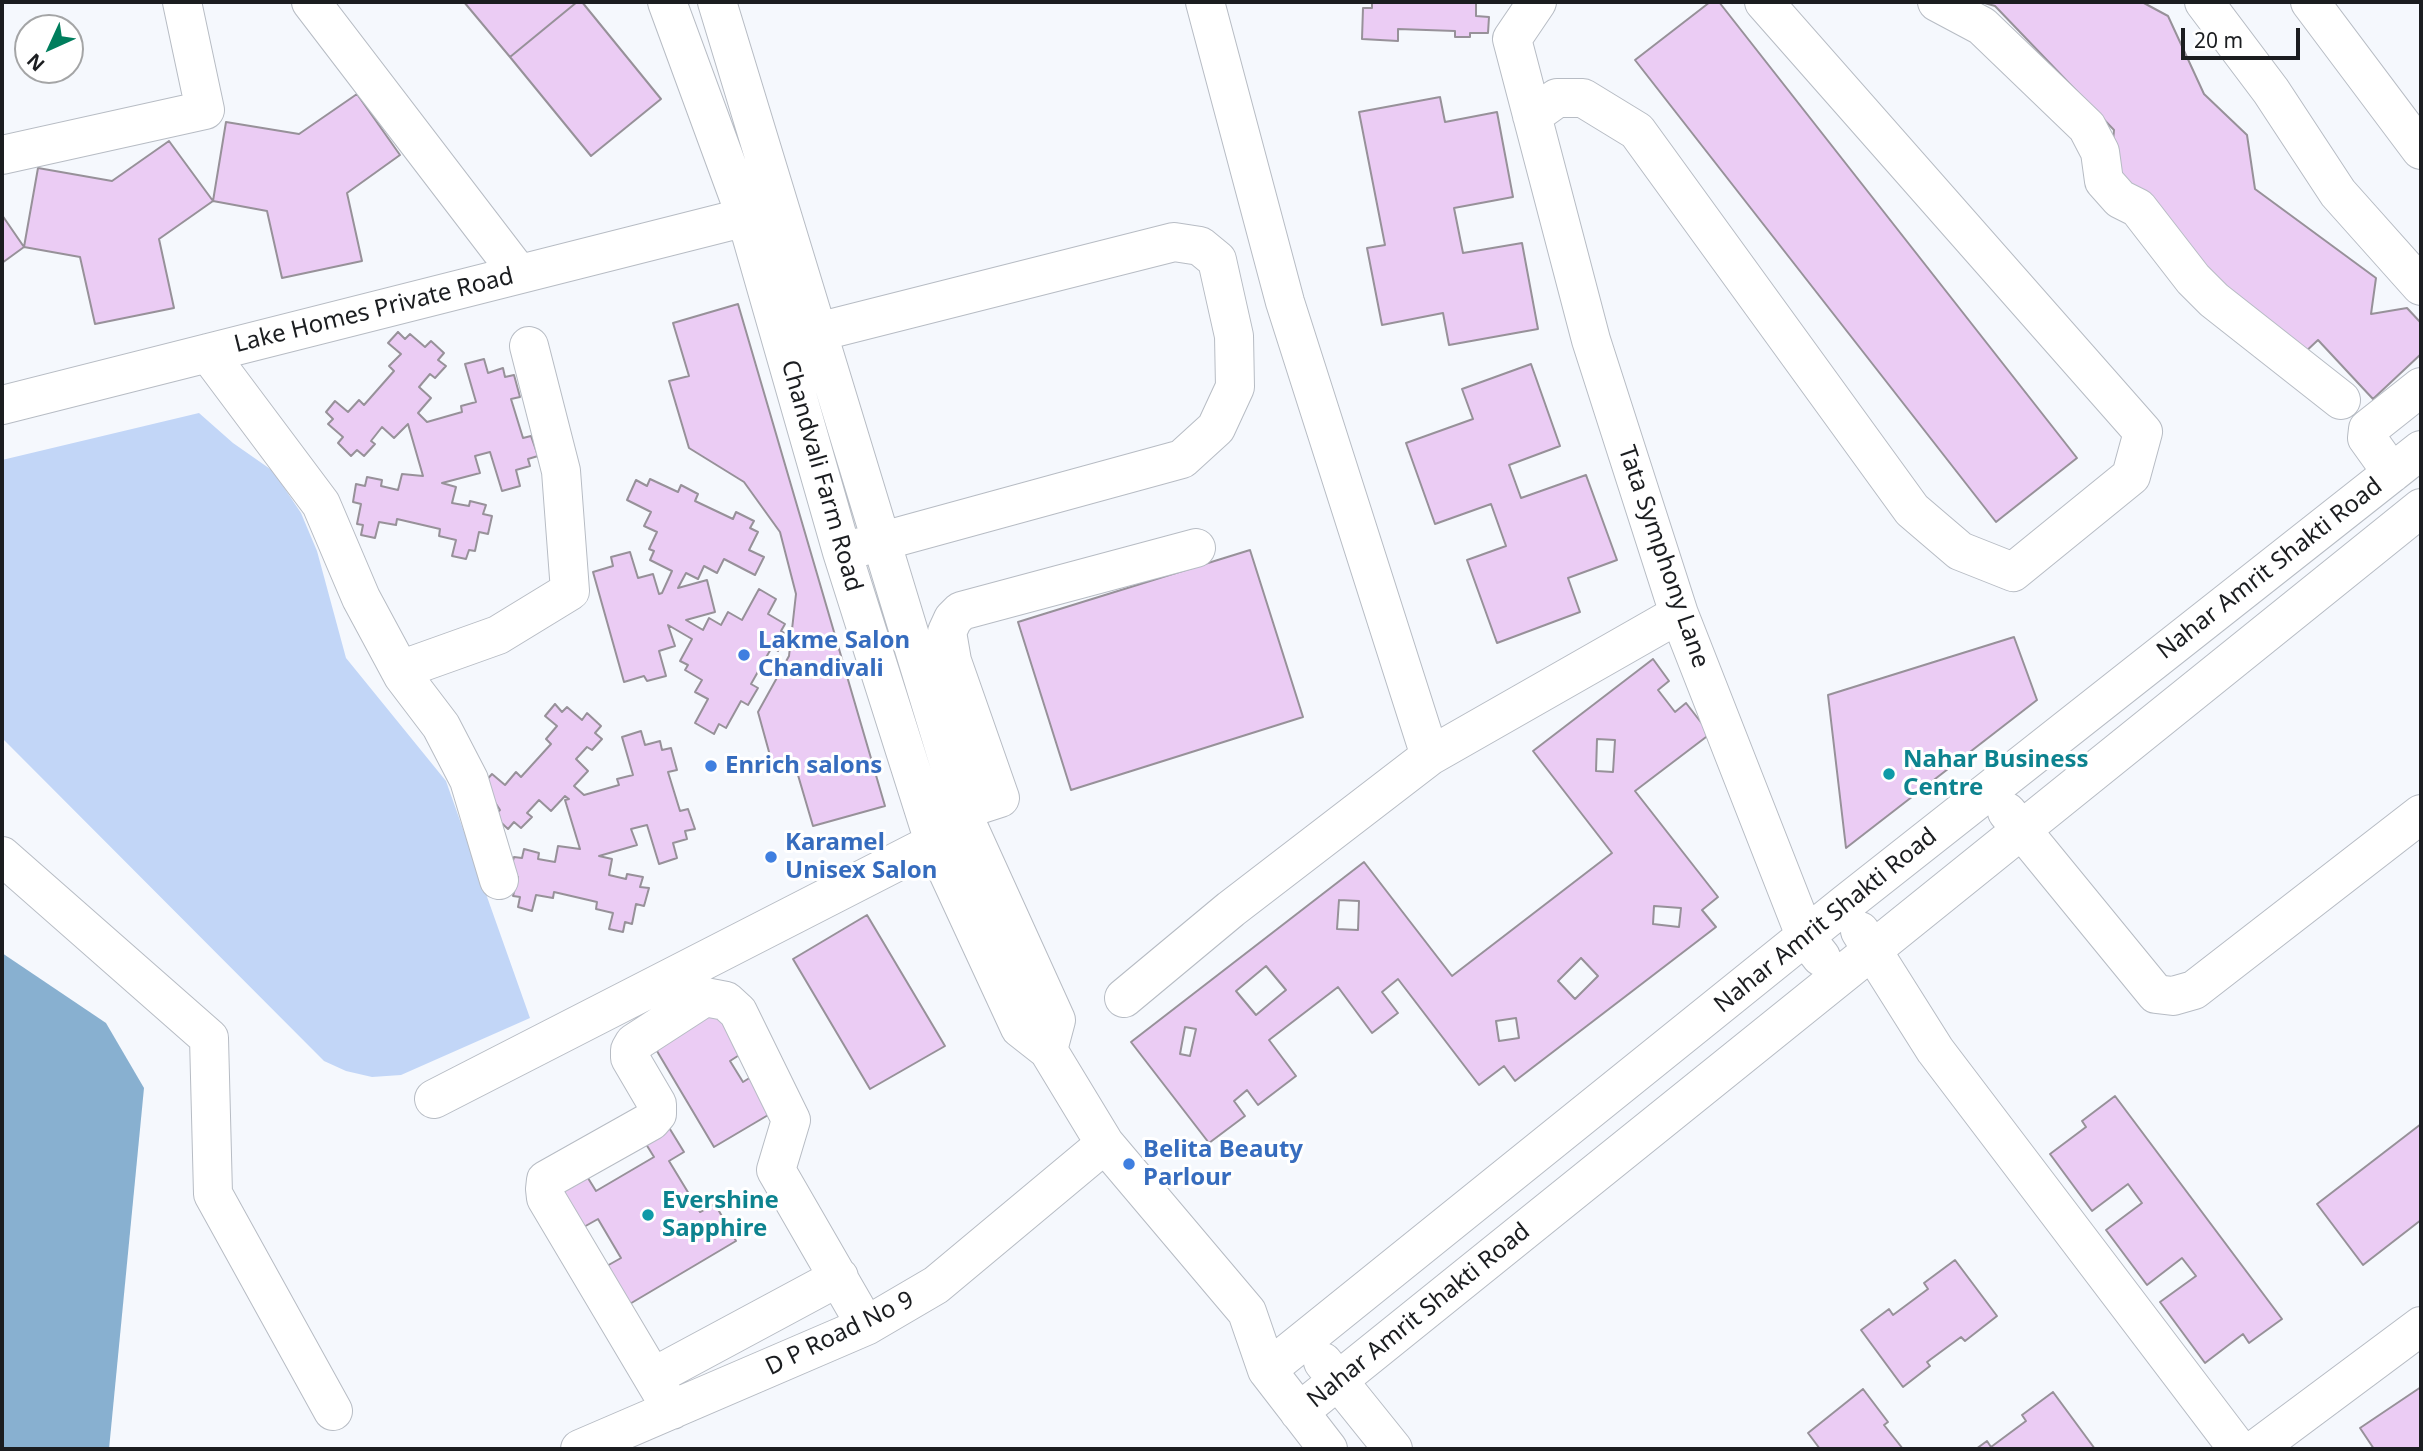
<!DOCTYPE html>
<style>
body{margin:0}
#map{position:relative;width:2423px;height:1451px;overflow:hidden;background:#f5f8fd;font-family:"Noto Sans",sans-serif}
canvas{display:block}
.frame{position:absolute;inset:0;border:4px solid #1b1d20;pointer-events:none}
.north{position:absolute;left:14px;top:14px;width:70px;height:70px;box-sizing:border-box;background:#fff;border:2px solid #a4a5a6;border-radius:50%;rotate:225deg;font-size:19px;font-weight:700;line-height:28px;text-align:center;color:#1b1d20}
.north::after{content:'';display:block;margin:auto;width:24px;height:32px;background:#007e5d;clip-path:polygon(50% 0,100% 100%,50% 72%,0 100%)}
.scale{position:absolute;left:2181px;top:28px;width:119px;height:32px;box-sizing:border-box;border:4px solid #1b1d20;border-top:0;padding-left:9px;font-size:21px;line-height:24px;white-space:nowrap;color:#1b1d20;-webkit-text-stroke:5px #fff;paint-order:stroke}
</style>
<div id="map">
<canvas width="2423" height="1451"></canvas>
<div class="frame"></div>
<div class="north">N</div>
<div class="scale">20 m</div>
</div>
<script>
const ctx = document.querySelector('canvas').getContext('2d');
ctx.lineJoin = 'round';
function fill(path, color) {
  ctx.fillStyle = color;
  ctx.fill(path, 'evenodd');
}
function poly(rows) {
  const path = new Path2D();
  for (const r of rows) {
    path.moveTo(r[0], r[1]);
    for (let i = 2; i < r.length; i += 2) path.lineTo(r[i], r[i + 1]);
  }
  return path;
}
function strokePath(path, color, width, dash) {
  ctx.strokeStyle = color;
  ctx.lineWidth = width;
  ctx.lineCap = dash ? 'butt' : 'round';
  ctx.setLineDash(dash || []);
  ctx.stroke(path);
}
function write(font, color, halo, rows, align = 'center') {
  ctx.font = font + ' "Noto Sans",sans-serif';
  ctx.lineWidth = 6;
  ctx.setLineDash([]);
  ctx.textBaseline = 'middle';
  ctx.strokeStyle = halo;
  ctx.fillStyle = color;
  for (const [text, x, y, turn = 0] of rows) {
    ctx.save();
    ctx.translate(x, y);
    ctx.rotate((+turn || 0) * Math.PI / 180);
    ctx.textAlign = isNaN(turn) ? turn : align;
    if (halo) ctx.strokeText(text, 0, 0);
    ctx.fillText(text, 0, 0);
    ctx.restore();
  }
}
fill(poly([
 [199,413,233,443,273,471,301,513,317,551,346,658,446,781,530,1018,401,1075,372,1077,346,1071,324,1061,2,738,2,460]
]), '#c2d6f7');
fill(poly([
 [2,953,106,1023,144,1088,109,1449,2,1449]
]), '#88b0d0');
const building = poly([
 [464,2,577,2,510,57,464,2],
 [577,2,582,2,661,99,591,156,510,57,577,2],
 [1372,2,1476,2,1476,16,1489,17,1488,33,1470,33,1470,37,1455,37,1455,31,1398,29,1398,41,1362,39,1363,8,1372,8,1372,2],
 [1710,2,1719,2,2077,458,1996,522,1635,60,1710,2],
 [1981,2,2142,2,2168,16,2204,94,2247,135,2255,189,2376,278,2371,314,2407,308,2421,323,2421,354,2373,399,2318,340,2301,356,2224,296,2119,185,2111,166,2114,130,1995,6,1981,2],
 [357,94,400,155,347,193,362,261,282,278,267,211,213,201,226,122,299,134,357,94],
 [1440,97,1445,122,1497,112,1513,197,1454,208,1463,253,1522,243,1538,329,1449,345,1443,313,1382,325,1367,248,1385,245,1359,112,1440,97],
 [169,141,213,201,159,239,174,308,95,324,80,257,24,247,38,168,112,181,169,141],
 [2,215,24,247,2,263,2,215],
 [738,304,885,806,813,826,795,765,774,770,758,712,789,656,796,594,780,532,744,482,689,448,669,381,689,376,673,323,738,304],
 [398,332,405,339,410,334,425,347,431,341,444,353,438,360,446,366,435,378,430,374,419,387,431,398,418,413,427,422,462,412,461,406,476,402,465,364,484,359,488,373,503,368,505,377,514,375,520,397,511,399,523,438,531,436,538,456,528,459,530,466,516,470,520,486,502,491,490,452,475,456,480,473,442,483,456,487,452,503,469,506,470,501,486,505,483,514,492,516,488,534,479,532,475,551,469,550,466,559,452,556,456,540,439,536,440,529,397,519,396,525,379,522,375,538,361,535,363,525,357,524,361,504,353,502,356,484,365,486,367,477,382,480,381,486,398,490,402,474,423,476,408,424,394,438,382,427,371,441,375,444,364,456,357,450,351,456,338,443,343,437,328,424,333,419,326,412,335,401,348,412,359,400,364,405,394,371,389,366,401,354,388,343,398,332],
 [1531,364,1560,446,1509,465,1521,498,1586,475,1617,560,1568,578,1580,612,1497,643,1467,560,1506,546,1491,504,1435,524,1406,443,1473,419,1462,389,1531,364],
 [650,479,678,492,681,485,698,494,695,501,733,519,736,512,754,521,750,528,758,532,749,550,764,557,755,575,724,559,717,573,704,566,698,579,686,573,678,588,707,580,715,612,686,620,703,630,709,618,721,625,728,612,742,620,759,589,776,599,768,614,785,624,781,631,788,635,778,651,772,647,751,684,758,688,748,705,741,701,726,728,719,724,714,734,695,723,708,699,695,692,702,680,685,670,688,665,680,661,692,639,668,625,675,646,659,651,666,676,647,681,644,676,624,682,593,572,613,566,611,557,630,552,638,578,653,574,659,594,662,593,672,571,650,560,654,551,649,549,657,532,644,526,651,512,627,500,636,480,647,486,650,479],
 [1250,550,1303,717,1071,790,1018,622,1250,550],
 [2014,637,2037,700,1846,848,1828,695,2014,637],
 [1653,659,1669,681,1658,690,1675,712,1686,703,1710,734,1635,791,1718,897,1702,910,1716,927,1515,1081,1504,1066,1479,1085,1398,979,1382,992,1398,1013,1372,1033,1338,987,1269,1040,1296,1076,1258,1105,1247,1090,1234,1101,1245,1116,1209,1143,1131,1042,1364,862,1452,976,1612,853,1533,751,1653,659],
 [1597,739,1615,740,1613,772,1596,771,1597,739],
 [1339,900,1359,901,1358,930,1337,929,1339,900],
 [1654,906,1681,908,1679,927,1653,924,1654,906],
 [1581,958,1598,976,1575,999,1558,981,1581,958],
 [1266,966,1286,990,1256,1015,1236,991,1266,966],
 [1516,1018,1519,1038,1499,1041,1496,1021,1516,1018],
 [1185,1027,1196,1029,1190,1056,1180,1054,1185,1027],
 [555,704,562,712,567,707,582,720,587,713,601,726,595,733,602,739,592,750,587,747,576,759,588,771,574,786,584,795,619,785,617,779,633,775,622,737,641,731,645,745,660,741,662,750,671,748,677,770,668,772,680,811,688,809,695,829,685,831,687,839,673,843,677,858,659,864,647,825,631,829,637,845,599,856,612,859,609,875,626,879,627,874,643,877,640,887,649,888,644,906,636,904,632,924,625,922,623,932,609,929,613,913,596,909,597,902,554,892,553,898,536,895,532,911,518,907,520,897,513,896,518,877,509,875,514,857,522,858,524,849,539,853,538,859,555,862,558,846,580,849,565,800,569,799,565,796,551,811,539,800,527,813,532,817,521,828,514,822,508,829,494,816,500,810,483,784,492,774,505,785,516,772,521,777,551,744,546,739,557,726,545,716,555,704],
 [867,915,945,1046,870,1089,793,959,867,915],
 [717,1002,747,1050,730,1061,743,1082,759,1072,780,1108,714,1147,651,1041,717,1002],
 [2115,1096,2282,1319,2249,1343,2243,1334,2205,1363,2160,1302,2196,1276,2182,1258,2147,1285,2106,1230,2142,1203,2128,1184,2092,1211,2050,1154,2086,1127,2082,1121,2115,1096],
 [665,1121,684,1152,669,1161,700,1212,715,1204,736,1241,628,1305,605,1267,621,1258,598,1219,582,1228,557,1185,583,1170,596,1191,654,1157,641,1136,665,1121],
 [2421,1124,2421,1220,2363,1265,2317,1204,2421,1124],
 [1955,1260,1997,1316,1965,1341,1961,1337,1927,1362,1930,1366,1903,1387,1861,1330,1889,1309,1893,1315,1928,1289,1924,1283,1955,1260],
 [2421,1387,2421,1449,2374,1449,2360,1428,2421,1387],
 [1863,1389,1888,1422,1884,1425,1903,1449,1820,1449,1808,1433,1863,1389],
 [2053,1392,2095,1449,1976,1449,1987,1441,1991,1447,2026,1421,2022,1415,2053,1392]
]);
fill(building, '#ebccf4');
strokePath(building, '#979199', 2);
const minor = poly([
 [311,2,519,274],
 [667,2,746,217,842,552,934,842,1020,1028,1048,1050,1105,1144,1247,1312,1267,1370,1328,1449],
 [717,2,968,826,1056,1020,1048,1050],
 [1205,2,1285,302,1430,756],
 [1537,2,1512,39,1591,340,1679,614,1806,938,1821,957],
 [1937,2,1982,26,2087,127,2100,152,2104,181,2120,199,2138,208,2193,279,2214,300,2341,400],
 [2204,2,2271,91,2338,193,2421,286],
 [2310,2,2421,150],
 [1532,116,1557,98,1583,98,1637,131,1912,510,1960,551,2013,572,2131,476,2143,432,1764,2],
 [2,155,205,110,182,2],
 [794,338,1174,242,1200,246,1217,260,1234,336,1235,387,1216,428,1182,459,857,548],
 [208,353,321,504,361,598,403,676,441,726,469,780,499,880],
 [2,405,746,217],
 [2392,473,2367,438,2368,429,2421,387],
 [400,670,498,635,570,591,561,471,529,346],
 [963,810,1000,798,952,661,947,632,953,619,961,611,1196,548],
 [2007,812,2156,994,2173,996,2194,990,2421,814],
 [2,856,209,1038,213,1194,333,1411],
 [1860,931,1935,1050,2238,1449],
 [1124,998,1231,909,1430,756,1679,614],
 [434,1099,955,832],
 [1323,1362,1393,1449],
 [1267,1370,1844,905,2421,450],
 [653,1377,839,1277],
 [672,1410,546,1198,545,1189,546,1180,651,1121,657,1114,657,1104,630,1058,630,1050,634,1043,705,997,726,1001,738,1012,791,1120,776,1170,866,1326],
 [1299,1412,2421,508],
 [580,1449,866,1326,936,1285,1105,1144],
 [2256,1449,2421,1326]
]);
strokePath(minor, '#b7bcc4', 40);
strokePath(minor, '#fff', 38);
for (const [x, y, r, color] of [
 [744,655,7,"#3f7fe0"],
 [711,766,7,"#3f7fe0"],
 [1889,774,7,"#0f9aa8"],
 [771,857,7,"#3f7fe0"],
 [1129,1164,7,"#3f7fe0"],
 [648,1215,7,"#0f9aa8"]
]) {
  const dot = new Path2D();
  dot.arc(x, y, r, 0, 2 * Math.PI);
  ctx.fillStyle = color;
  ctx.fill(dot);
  strokePath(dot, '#fff', 2.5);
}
write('24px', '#1b1d20', '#fff', [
 ["Lake Homes Private Road",374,311,-14],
 ["Chandvali Farm Road",821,476,74],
 ["Tata Symphony Lane",1663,557,71],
 ["Nahar Amrit Shakti Road",2270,569,-38],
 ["Nahar Amrit Shakti Road",1826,921,-39],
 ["Nahar Amrit Shakti Road",1419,1316,-39],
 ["D P Road No 9",840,1334,-26]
]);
write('bold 24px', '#366cbe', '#fff', [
 ["Lakme Salon",758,641],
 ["Chandivali",758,669],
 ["Enrich salons",725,766],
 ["Karamel",785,843],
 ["Unisex Salon",785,871],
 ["Belita Beauty",1143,1150],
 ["Parlour",1143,1178]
], 'left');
write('bold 24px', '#0d838f', '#fff', [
 ["Nahar Business",1903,760],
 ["Centre",1903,788],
 ["Evershine",662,1201],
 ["Sapphire",662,1229]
], 'left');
</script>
